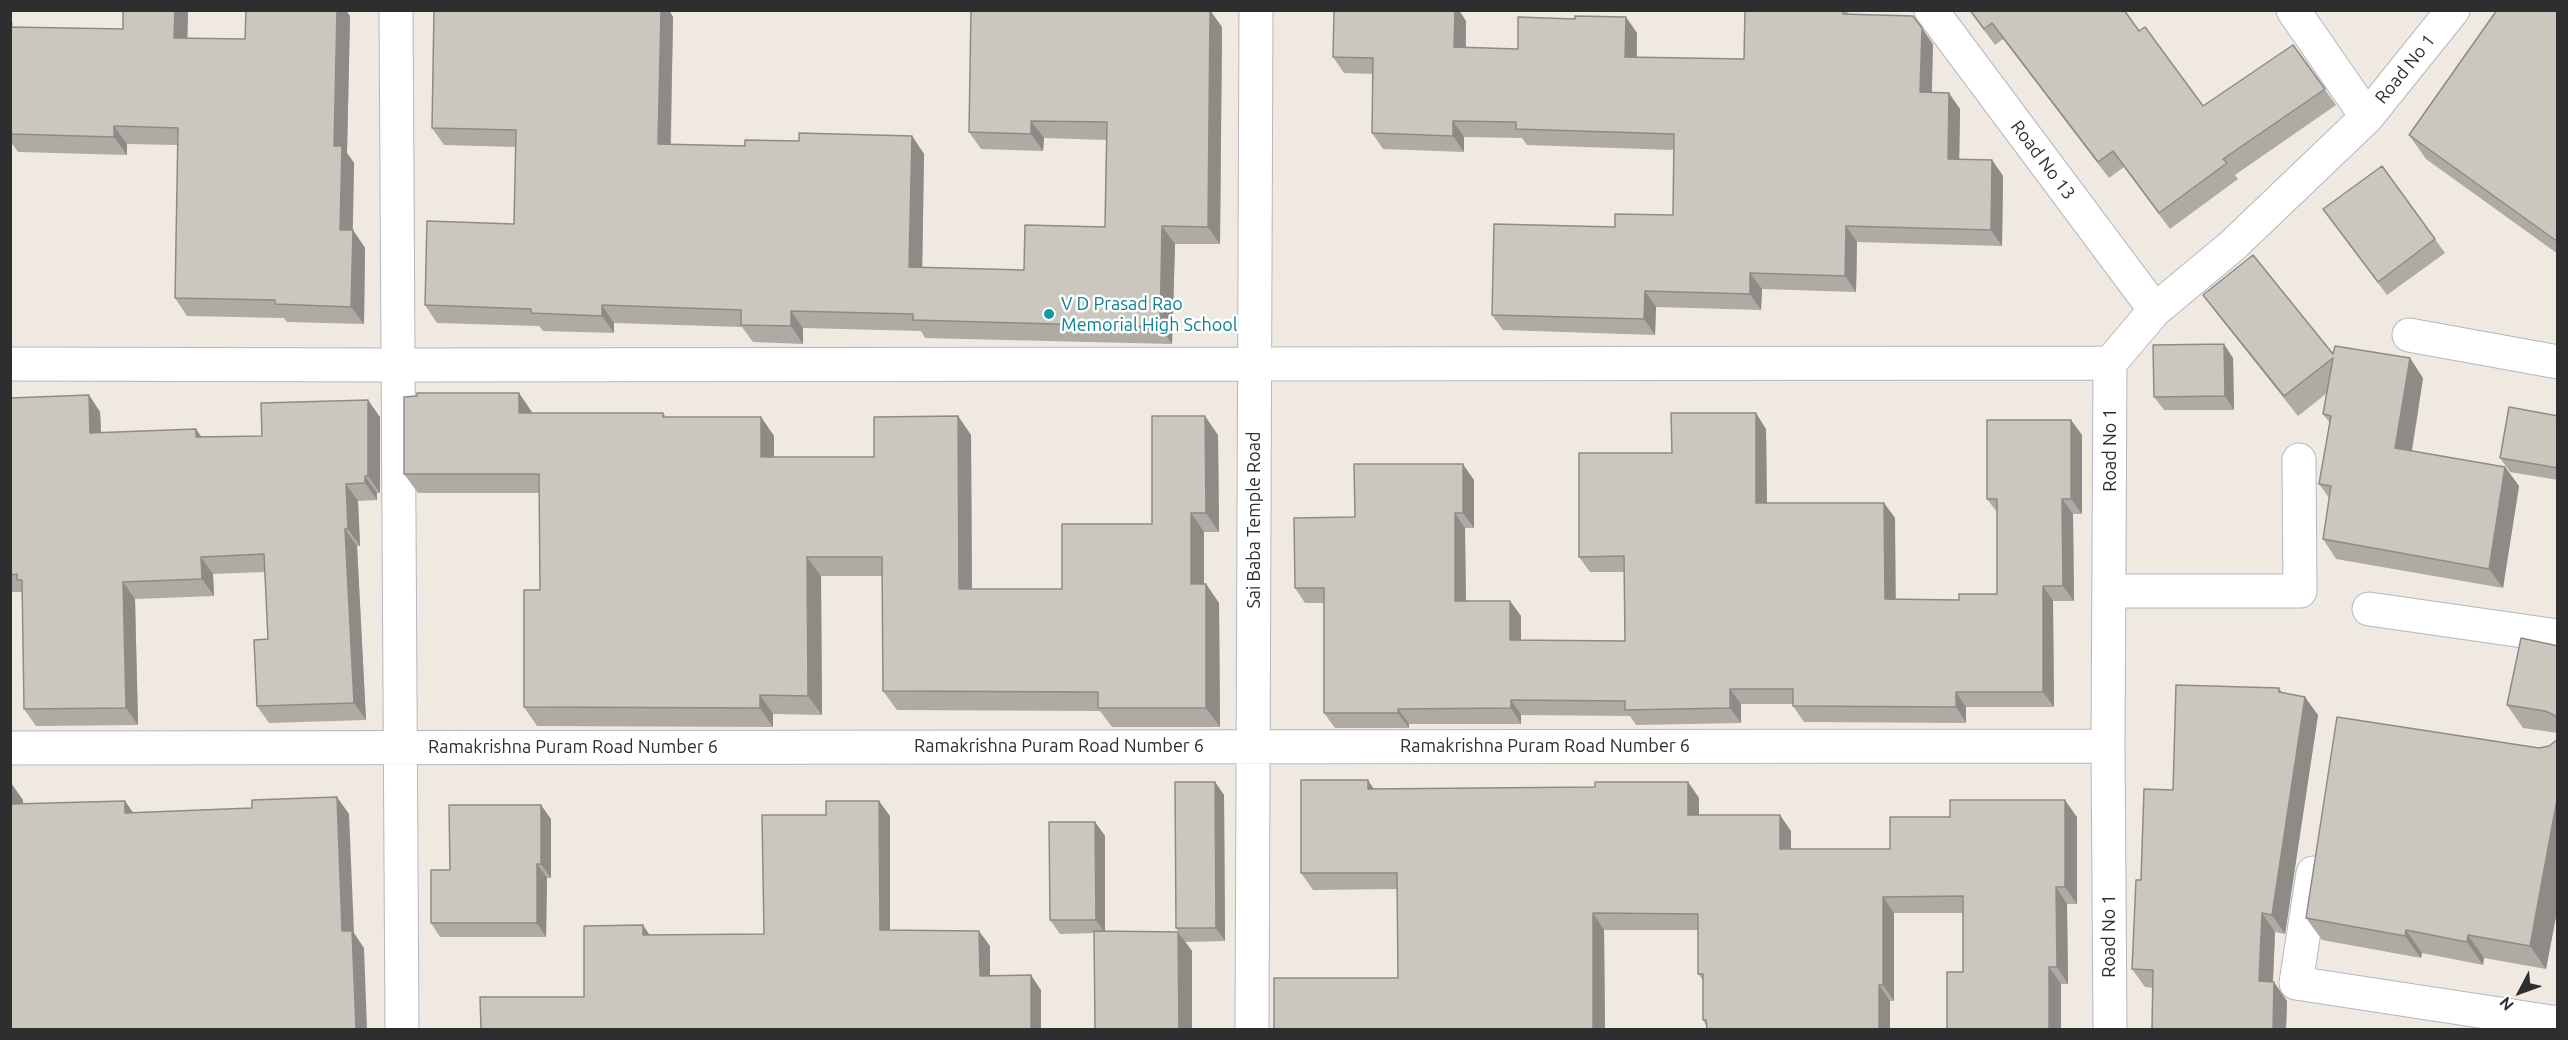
<!DOCTYPE html>
<style>
body{margin:0}
#map{position:relative;width:2568px;height:1040px;overflow:hidden;background:#efe9e1;font-family:Ubuntu,sans-serif}
canvas{display:block}
.frame{position:absolute;inset:0;border:12px solid #2e2e2e;pointer-events:none}
.north{position:absolute;left:2490px;top:962px;width:60px;height:60px;-webkit-text-stroke:4px #fff;paint-order:stroke;rotate:229deg;font-size:16px;font-weight:700;line-height:24px;text-align:center;color:#2e2e2e}
.north::after{content:'';display:block;margin:auto;width:21px;height:27px;background:#2e2e2e;clip-path:polygon(50% 0,100% 100%,50% 72%,0 100%)}
</style>
<div id="map">
<canvas width="2568" height="1040"></canvas>
<div class="frame"></div>
<div class="north">N</div>
</div>
<script>
const ctx = document.querySelector('canvas').getContext('2d');
ctx.lineJoin = 'round';
function poly(rows) {
  const path = new Path2D();
  for (const r of rows) {
    path.moveTo(r[0], r[1]);
    for (let i = 2; i < r.length; i += 2) path.lineTo(r[i], r[i + 1]);
  }
  return path;
}
function strokePath(path, color, width, dash) {
  ctx.strokeStyle = color;
  ctx.lineWidth = width;
  ctx.lineCap = dash ? 'butt' : 'round';
  ctx.setLineDash(dash || []);
  ctx.stroke(path);
}
function fill(path, color) {
  ctx.fillStyle = color;
  ctx.fill(path, 'evenodd');
}
function write(font, color, halo, rows, align = 'center') {
  ctx.font = font + ' Ubuntu,sans-serif';
  ctx.lineWidth = 5;
  ctx.setLineDash([]);
  ctx.textBaseline = 'middle';
  ctx.strokeStyle = halo;
  ctx.fillStyle = color;
  for (const [text, x, y, turn = 0] of rows) {
    ctx.save();
    ctx.translate(x, y);
    ctx.rotate((+turn || 0) * Math.PI / 180);
    ctx.textAlign = isNaN(turn) ? turn : align;
    if (halo) ctx.strokeText(text, 0, 0);
    ctx.fillText(text, 0, 0);
    ctx.restore();
  }
}
const street = poly([
 [396,10,402,1030],
 [1931,10,2155,310],
 [2293,10,2367,117],
 [2409,335,2558,362],
 [10,364,397,365,2110,363],
 [2109,591,2300,591,2299,460],
 [2369,609,2558,636],
 [10,748,2108,746],
 [2313,873,2296,983,2558,1023],
 [1252,1030,1256,10],
 [2110,1030,2108,746,2110,363,2155,310,2232,246,2367,117,2453,10]
]);
strokePath(street, '#b4b7c1', 35);
strokePath(street, '#fff', 33);
fill(poly([
 [434,10,669,10,673,17,671,144,745,146,799,141,912,136,924,154,922,267,1024,270,1105,227,1106,140,1044,138,1043,151,981,149,969,132,1222,27,1220,244,1175,244,1172,344,925,338,921,331,803,328,803,344,753,342,742,327,614,323,614,333,543,331,539,326,437,323,425,305,514,224,516,147,444,145,432,128],
 [1846,10,1849,14,1933,44,1932,93,1960,109,1959,159,1992,160,2003,176,2002,246,1857,242,1856,292,1762,289,1761,310,1656,307,1655,335,1503,330,1492,315,1615,227,1673,215,1674,150,1527,145,1522,138,1464,137,1464,152,1383,149,1372,133,1373,74,1344,73,1333,57,1466,21,1466,47,1518,49,1637,33,1637,57,1744,59],
 [1969,10,2203,106,2293,45,2336,105,2235,175,2238,179,2170,229,2124,167,2109,178,2003,39,1995,45],
 [2558,10,2558,254,2426,159,2409,135],
 [188,13,187,38,245,39,350,16,347,153,354,163,353,230,365,248,364,324,287,322,284,318,187,316,175,298,178,145,127,144,127,155,18,152,10,141,10,20,13,23,12,27,123,29],
 [2323,209,2435,239,2445,253,2387,295],
 [2203,295,2333,354,2423,378,2412,451,2505,467,2519,486,2503,588,2336,559,2323,539,2329,498,2319,484,2330,423,2323,414,2327,393,2298,416,2217,314],
 [2233,358,2234,410,2164,410,2154,397],
 [89,395,100,412,101,432,202,437,262,436,380,417,380,493,377,493,377,500,358,501,360,546,357,546,366,720,269,723,257,706,268,639,265,572,213,574,214,596,135,599,138,725,36,726,24,709,22,592,10,592,10,429],
 [532,412,532,413,663,413,666,417,761,417,774,436,774,457,874,457,958,416,971,435,972,589,1062,589,1152,524,1218,435,1219,532,1204,532,1204,584,1206,584,1219,603,1220,727,1112,727,1100,711,897,710,883,691,882,576,821,576,822,715,773,714,773,727,537,726,524,707,540,590,539,493,418,493,404,474],
 [2558,416,2558,480,2510,472,2500,458],
 [2071,420,2082,435,2082,514,2073,514,2074,601,2053,601,2054,707,1966,707,1966,723,1804,722,1793,706,1793,704,1741,704,1741,723,1636,725,1630,716,1521,715,1521,724,1409,724,1409,728,1335,728,1324,713,1324,603,1305,603,1295,588,1355,517,1474,480,1474,528,1465,528,1466,601,1510,601,1521,616,1521,640,1625,641,1624,572,1590,572,1579,557,1672,453,1766,429,1767,503,1884,503,1895,518,1895,599,1959,600,1997,594,1997,512,1987,499],
 [2558,646,2558,733,2523,728,2507,705],
 [2279,688,2282,692,2318,715,2285,934,2275,932,2273,982,2287,1001,2286,1029,2152,1029,2153,988,2145,987,2132,969,2141,880,2173,790],
 [2558,739,2558,906,2546,969,2484,958,2483,965,2422,953,2421,958,2322,940,2306,918,2539,748,2549,746],
 [1215,782,1224,795,1225,941,1185,942,1176,928],
 [1688,782,1699,798,1699,815,1791,831,1791,849,1890,849,2077,817,2077,904,2067,904,2068,984,2061,984,2061,1029,1947,1029,1963,972,1963,913,1894,913,1894,1001,1890,1001,1890,1029,1707,1029,1706,1025,1703,1020,1703,980,1698,974,1698,930,1604,930,1605,1029,1274,1029,1398,978,1397,889,1313,890,1301,873,1374,789,1595,787],
 [551,819,551,878,547,878,546,937,440,937,431,923,450,870],
 [1095,822,1105,836,1105,932,1178,932,1192,951,1192,1029,1095,1029,1094,933,1060,934,1050,920]
]), '#afaba4');
fill(poly([
 [175,10,186,10,188,13,187,55,174,38],
 [337,10,346,10,350,16,347,153,354,163,352,247,340,230,334,146],
 [661,10,669,10,673,17,670,161,658,144],
 [1210,10,1222,27,1220,244,1208,227],
 [1455,10,1459,10,1466,21,1465,63,1454,47],
 [1626,17,1637,33,1636,73,1625,57],
 [1922,28,1933,44,1931,108,1920,92],
 [1949,93,1960,109,1959,175,1948,159],
 [1031,121,1044,138,1043,151,1031,134],
 [1453,121,1464,137,1464,152,1453,136],
 [114,126,127,144,127,155,114,137],
 [912,136,924,154,922,284,909,267],
 [1992,160,2003,176,2002,246,1991,230],
 [1162,226,1175,244,1172,344,1160,327],
 [1846,226,1857,242,1856,292,1845,276],
 [353,230,365,248,364,324,351,307],
 [1750,273,1762,289,1761,310,1750,294],
 [1645,291,1656,307,1655,335,1644,319],
 [602,305,614,323,614,333,602,316],
 [791,311,803,328,803,344,791,326],
 [2224,344,2233,358,2234,410,2225,396],
 [2410,358,2423,378,2409,468,2395,448],
 [519,393,532,412,532,431,519,413],
 [89,395,100,412,102,450,90,433],
 [368,400,380,417,380,493,368,476],
 [1756,413,1766,429,1767,519,1756,503],
 [958,416,971,435,972,608,959,589],
 [1205,416,1218,435,1219,532,1206,513],
 [761,417,774,436,774,476,761,457],
 [2071,420,2082,435,2082,514,2071,499],
 [196,429,208,446,196,437],
 [1463,464,1474,480,1474,528,1463,513],
 [2505,467,2519,486,2503,588,2489,569],
 [365,476,377,493,377,500,365,483],
 [346,484,358,501,360,546,348,529],
 [2062,499,2073,514,2074,601,2063,586],
 [1884,503,1895,518,1896,614,1885,599],
 [1191,513,1204,532,1204,603,1191,584],
 [1455,513,1465,528,1466,617,1455,601],
 [345,529,357,546,366,720,354,703],
 [201,557,213,574,214,596,202,579],
 [807,557,821,576,822,715,808,696],
 [123,582,135,599,138,725,126,708],
 [1206,584,1219,603,1220,727,1206,708],
 [2043,586,2053,601,2054,707,2043,692],
 [1510,601,1521,616,1521,655,1510,640],
 [1730,689,1741,704,1741,723,1730,708],
 [1956,692,1966,707,1966,723,1956,707],
 [760,695,773,714,773,727,760,708],
 [2305,697,2318,715,2285,934,2272,915],
 [1511,700,1521,715,1521,724,1511,708],
 [1398,709,1409,724,1409,728,1398,713],
 [1368,780,1379,797,1368,789],
 [1215,782,1224,795,1225,941,1216,928],
 [1688,782,1699,798,1699,831,1688,815],
 [11,783,23,800,24,821,12,804],
 [2558,794,2558,906,2546,969,2530,946],
 [337,797,349,814,354,933,364,948,367,1029,356,1029,342,931],
 [2065,800,2077,817,2077,904,2065,887],
 [125,801,137,818,125,813],
 [879,801,890,816,890,945,880,930],
 [541,805,551,819,551,878,541,864],
 [1780,815,1791,831,1791,865,1780,849],
 [1095,822,1105,836,1105,933,1096,920],
 [537,864,547,878,546,937,537,923],
 [2056,887,2067,904,2068,984,2057,967],
 [1883,897,1894,913,1894,1001,1883,985],
 [1593,913,1604,930,1605,1029,1593,1029],
 [2262,913,2275,932,2272,1000,2259,981],
 [643,925,653,940,643,935],
 [2406,930,2422,953,2421,958,2405,936],
 [979,931,990,946,990,990,980,976],
 [1178,932,1192,951,1192,1029,1179,1029],
 [2468,935,2484,958,2483,965,2467,942],
 [2049,967,2061,984,2061,1029,2049,1029],
 [1031,975,1041,990,1041,1029,1031,1029],
 [2274,982,2287,1001,2286,1029,2273,1029],
 [1879,985,1890,1001,1890,1029,1879,1029]
]), '#8e8b86');
const building = poly([
 [123,10,175,10,174,38,245,39,246,10,337,10,334,146,342,146,340,230,353,230,351,307,275,304,275,300,175,298,178,128,114,126,114,137,10,134,10,27,123,29,123,10],
 [434,10,661,10,658,144,745,146,745,140,799,141,799,133,912,136,909,267,1024,270,1025,225,1105,227,1107,122,1031,121,1031,134,969,132,971,10,1210,10,1208,227,1162,226,1160,327,913,320,913,314,791,311,791,326,741,325,741,310,602,305,602,316,531,313,531,309,425,305,427,221,514,224,516,130,432,128,434,10],
 [1334,10,1455,10,1454,47,1518,49,1518,17,1575,19,1575,16,1626,17,1625,57,1744,59,1745,10,1843,10,1843,14,1913,16,1922,28,1920,92,1949,93,1948,159,1992,160,1991,230,1846,226,1845,276,1750,273,1750,294,1645,291,1644,319,1492,315,1494,224,1615,227,1615,214,1673,215,1674,134,1516,129,1516,122,1453,121,1453,136,1372,133,1373,58,1333,57,1334,10],
 [1970,10,2124,10,2139,31,2145,27,2203,106,2293,45,2325,89,2223,159,2227,163,2159,213,2113,151,2098,162,1992,23,1984,29,1970,10],
 [2497,10,2558,10,2558,242,2409,135,2497,10],
 [2382,166,2435,239,2378,282,2323,209,2382,166],
 [2253,255,2333,354,2335,346,2410,358,2395,448,2505,467,2489,569,2323,539,2331,486,2319,484,2331,416,2323,414,2333,358,2284,396,2203,295,2253,255],
 [2224,344,2225,396,2154,397,2153,345,2224,344],
 [417,393,519,393,519,413,663,413,663,417,761,417,761,457,874,457,874,417,958,416,959,589,1062,589,1062,524,1152,524,1152,416,1205,416,1206,513,1191,513,1191,584,1206,584,1206,708,1098,708,1098,692,883,691,882,557,807,557,808,696,760,695,760,708,524,707,524,590,540,590,539,474,404,474,404,397,417,396,417,393],
 [89,395,90,433,196,429,196,437,262,436,261,403,368,400,368,476,365,476,365,483,346,484,348,529,345,529,354,703,257,706,254,640,268,639,264,554,201,557,202,579,123,582,126,708,24,709,22,580,17,580,17,574,10,575,10,398,89,395],
 [2509,407,2558,416,2558,468,2500,458,2509,407],
 [1671,413,1756,413,1756,503,1884,503,1885,599,1959,600,1959,594,1997,594,1997,499,1987,499,1987,420,2071,420,2071,499,2062,499,2063,586,2043,586,2043,692,1956,692,1956,707,1793,706,1793,689,1730,689,1730,708,1625,710,1625,701,1511,700,1511,708,1398,709,1398,713,1324,713,1324,588,1295,588,1294,518,1355,517,1354,464,1463,464,1463,513,1455,513,1455,601,1510,601,1510,640,1625,641,1624,556,1579,557,1579,453,1672,453,1671,413],
 [2521,638,2558,646,2558,720,2554,715,2545,711,2507,705,2521,638],
 [2176,685,2279,688,2279,692,2305,697,2272,915,2262,913,2259,981,2274,982,2273,1029,2152,1029,2153,970,2132,969,2136,880,2141,880,2144,789,2173,790,2176,685],
 [2337,717,2539,748,2549,746,2558,739,2558,794,2530,946,2468,935,2467,942,2406,930,2405,936,2306,918,2337,717],
 [1301,780,1368,780,1368,789,1595,787,1595,782,1688,782,1688,815,1780,815,1780,849,1890,849,1890,817,1950,817,1950,800,2065,800,2065,887,2056,887,2057,967,2049,967,2049,1029,1947,1029,1947,972,1963,972,1963,896,1883,897,1883,985,1879,985,1879,1029,1707,1029,1706,1020,1703,1020,1703,974,1698,974,1698,914,1593,913,1593,1029,1274,1029,1274,978,1398,978,1397,873,1301,873,1301,780],
 [1175,782,1215,782,1216,928,1176,928,1175,782],
 [10,783,12,804,125,801,125,813,252,808,252,800,337,797,342,931,352,931,356,1029,10,1029,10,783],
 [826,801,879,801,880,930,979,931,980,976,1031,975,1031,1029,481,1029,480,997,584,997,584,926,643,925,643,935,764,934,762,815,826,815,826,801],
 [449,805,541,805,541,864,537,864,537,923,431,923,431,870,450,870,449,805],
 [1049,822,1095,822,1096,920,1050,920,1049,822],
 [1094,931,1178,932,1179,1029,1095,1029,1094,931]
]);
fill(building, '#cbc7bf');
strokePath(building, '#8e8b86', 1.5);
for (const [x, y, r, color] of [
 [1049,314,6,"#0f9aa8"]
]) {
  const dot = new Path2D();
  dot.arc(x, y, r, 0, 2 * Math.PI);
  ctx.fillStyle = color;
  ctx.fill(dot);
  strokePath(dot, '#fff', 2);
}
write('18px', '#2e2e2e', '#fff', [
 ["Road No 1",2405,69,-51],
 ["Road No 13",2043,160,53],
 ["Road No 1",2110,450,-90],
 ["Sai Baba Temple Road",1254,520,-90],
 ["Ramakrishna Puram Road Number 6",1059,746],
 ["Ramakrishna Puram Road Number 6",1545,746],
 ["Ramakrishna Puram Road Number 6",573,747],
 ["Road No 1",2109,936,-90]
]);
write('18px', '#0d838f', '#fff', [
 ["V D Prasad Rao",1061,304],
 ["Memorial High School",1061,325]
], 'left');
</script>
